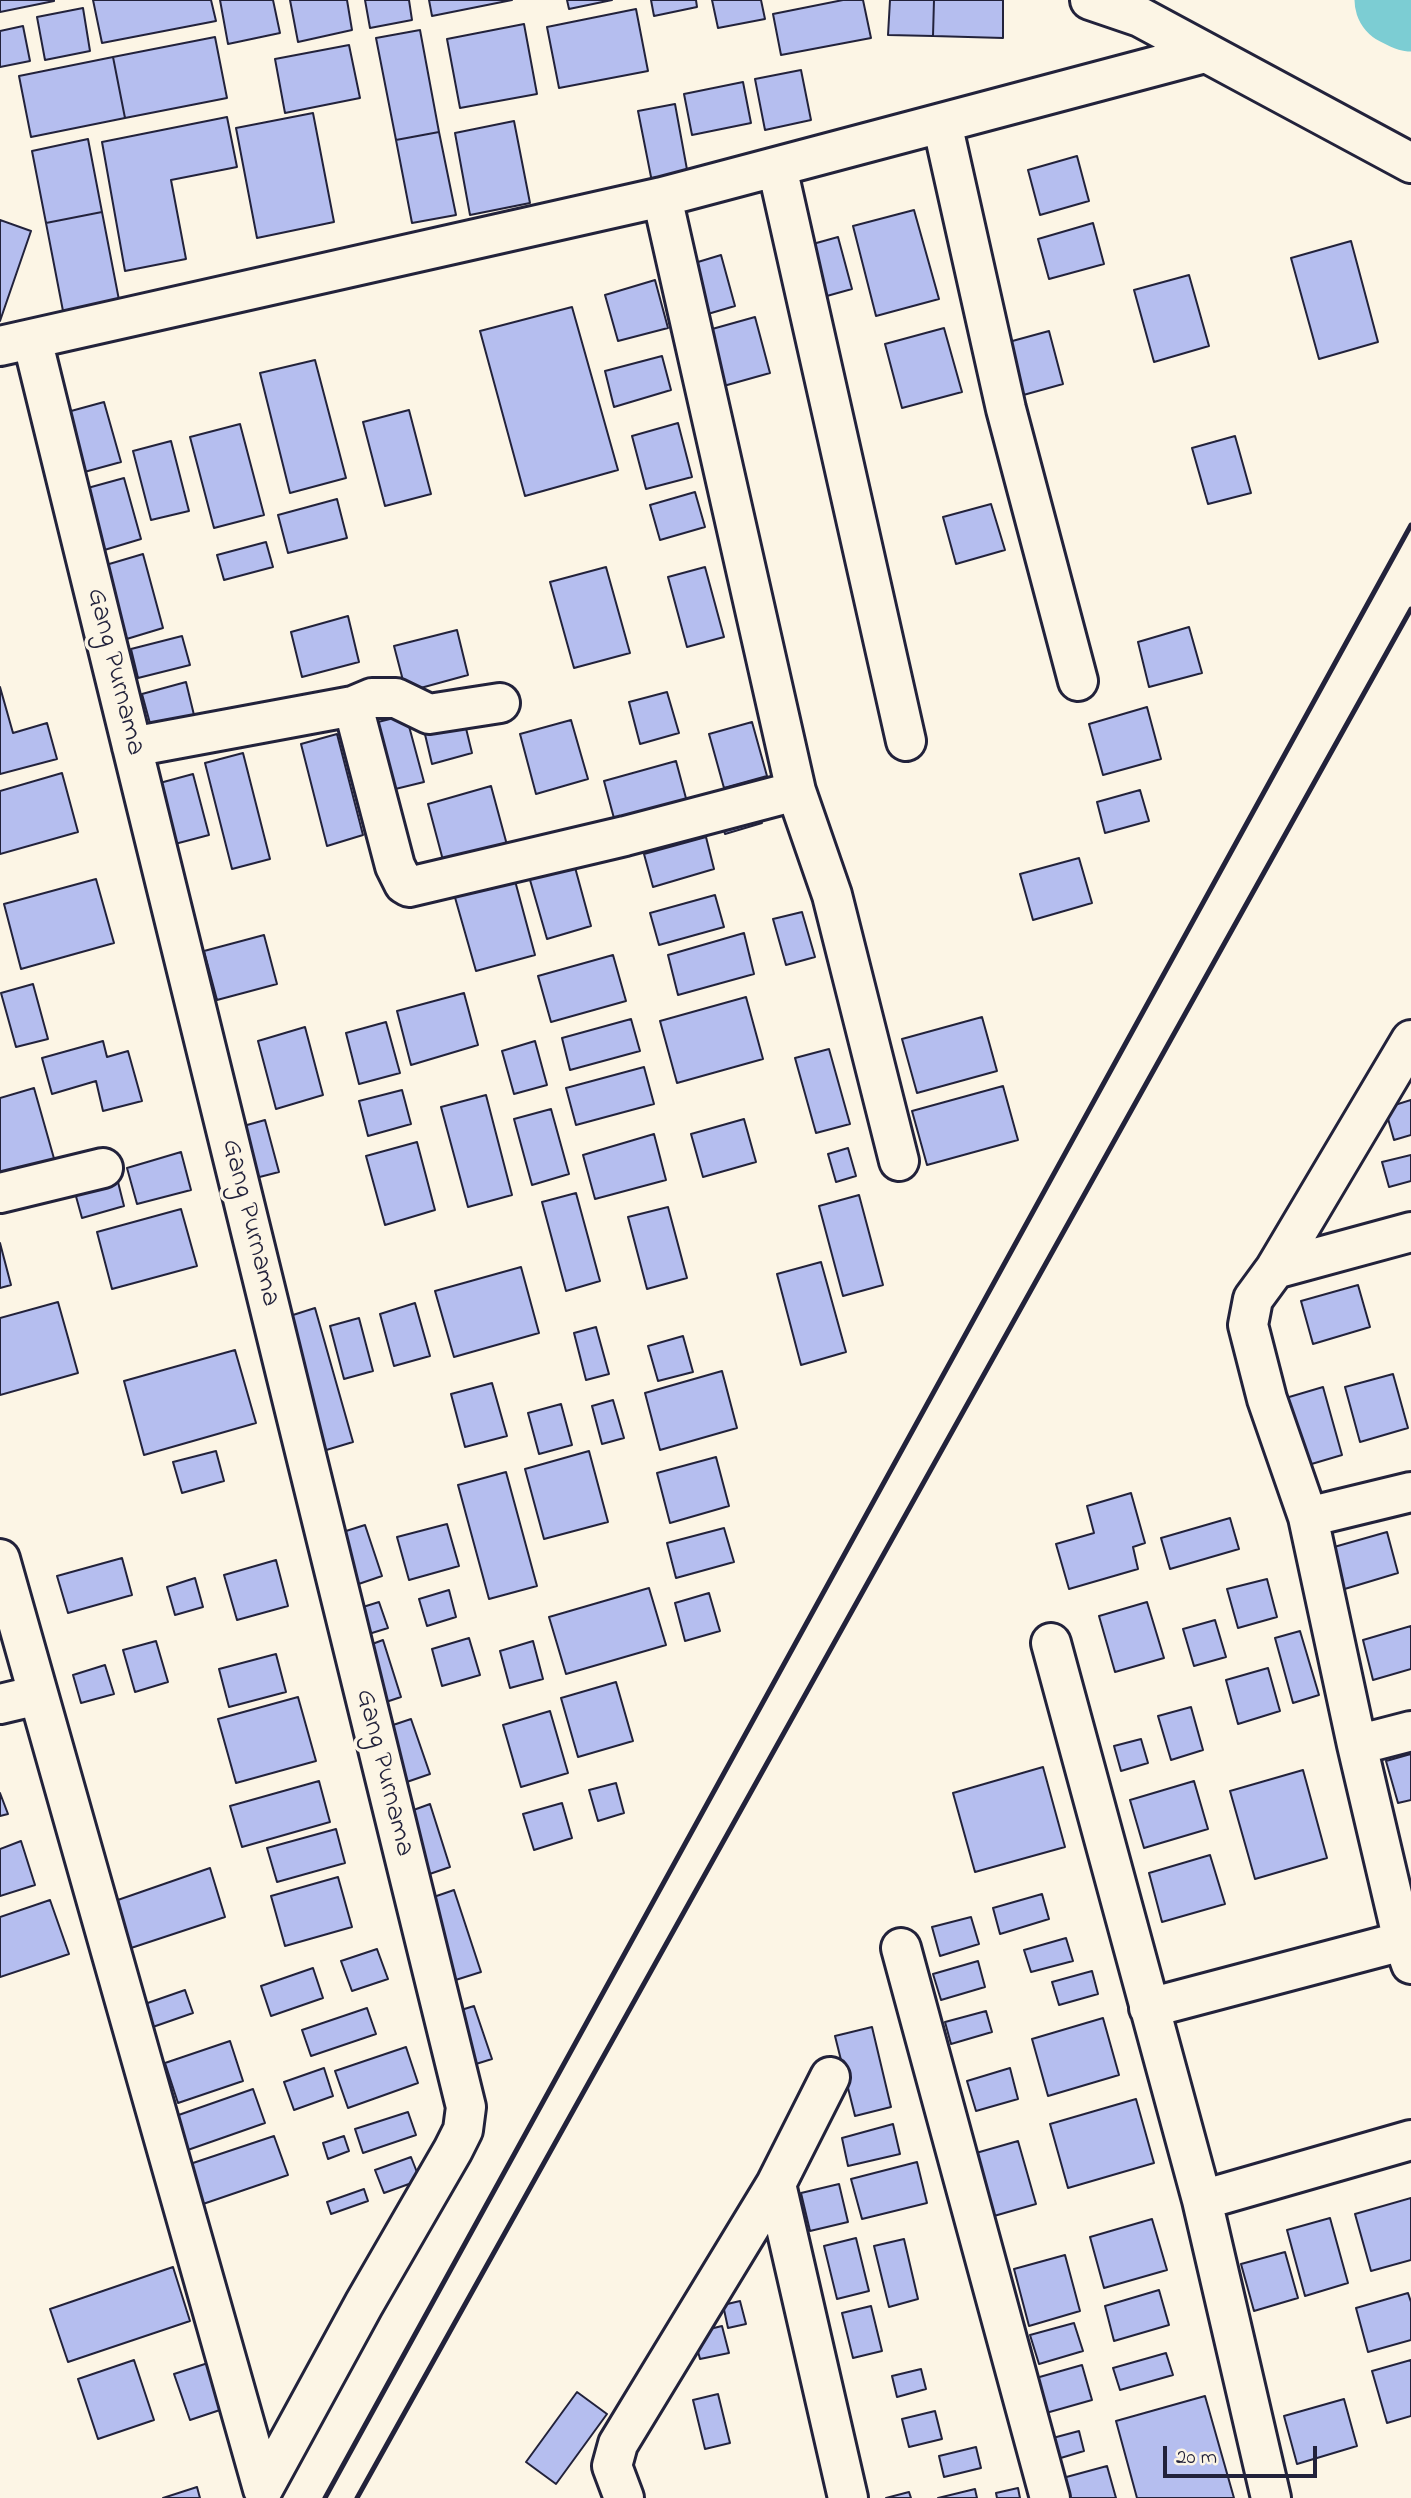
<!DOCTYPE html>
<style>
body{margin:0}
#map{position:relative;width:1411px;height:2498px;overflow:hidden;background:#fcf5e5;font-family:"Indie Flower",sans-serif}
canvas{display:block}
.scale{position:absolute;left:1163px;top:2446px;width:154px;height:32px;box-sizing:border-box;border:4px solid #22223b;border-top:0;padding-left:9px;font-size:21px;line-height:24px;white-space:nowrap;color:#22223b;-webkit-text-stroke:5px #fcf5e5;paint-order:stroke}
</style>
<div id="map">
<canvas width="1411" height="2498"></canvas>
<div class="scale">20 m</div>
</div>
<script>
const ctx = document.querySelector('canvas').getContext('2d');
ctx.lineJoin = 'round';
function poly(rows) {
  const path = new Path2D();
  for (const r of rows) {
    path.moveTo(r[0], r[1]);
    for (let i = 2; i < r.length; i += 2) path.lineTo(r[i], r[i + 1]);
  }
  return path;
}
function strokePath(path, color, width, dash) {
  ctx.strokeStyle = color;
  ctx.lineWidth = width;
  ctx.lineCap = dash ? 'butt' : 'round';
  ctx.setLineDash(dash || []);
  ctx.stroke(path);
}
function fill(path, color) {
  ctx.fillStyle = color;
  ctx.fill(path, 'evenodd');
}
function write(font, color, halo, rows, align = 'center') {
  ctx.font = font + ' "Indie Flower",sans-serif';
  ctx.lineWidth = 7;
  ctx.setLineDash([]);
  ctx.textBaseline = 'middle';
  ctx.strokeStyle = halo;
  ctx.fillStyle = color;
  for (const [text, x, y, turn = 0] of rows) {
    ctx.save();
    ctx.translate(x, y);
    ctx.rotate((+turn || 0) * Math.PI / 180);
    ctx.textAlign = isNaN(turn) ? turn : align;
    if (halo) ctx.strokeText(text, 0, 0);
    ctx.fillText(text, 0, 0);
    ctx.restore();
  }
}
strokePath(poly([
 [1401,0,1411,5]
]), '#7ccdd3', 93);
const building = poly([
 [0,0,54,0,54,1,0,12,0,0],
 [93,0,211,0,216,21,102,43,93,0],
 [220,0,273,0,280,33,228,44,220,0],
 [290,0,347,0,352,30,298,42,290,0],
 [365,0,409,0,412,20,370,28,365,0],
 [429,0,512,0,432,16,429,0],
 [567,0,612,0,569,9,567,0],
 [651,0,696,0,697,7,654,16,651,0],
 [712,0,761,0,765,19,718,28,712,0],
 [843,0,863,0,871,38,781,55,773,14,843,0],
 [890,0,934,0,933,36,888,35,890,0],
 [934,0,1003,0,1003,38,933,36,934,0],
 [83,8,90,51,45,60,37,17,83,8],
 [636,9,648,71,559,88,547,27,636,9],
 [524,24,537,94,460,108,447,39,524,24],
 [23,26,30,61,0,67,0,31,23,26],
 [420,30,439,132,396,140,376,38,420,30],
 [215,37,227,98,125,118,113,57,215,37],
 [349,45,360,98,285,113,275,59,349,45],
 [113,57,125,118,31,137,19,76,113,57],
 [801,70,811,120,765,130,755,79,801,70],
 [743,82,751,123,692,135,684,94,743,82],
 [675,104,688,175,652,182,638,111,675,104],
 [313,113,334,222,257,238,236,128,313,113],
 [227,117,237,167,171,180,186,259,125,271,102,142,227,117],
 [514,121,530,203,470,215,455,133,514,121],
 [439,132,456,215,412,223,396,140,439,132],
 [88,139,102,212,46,223,32,151,88,139],
 [1077,156,1089,201,1040,215,1028,170,1077,156],
 [914,210,939,299,876,316,853,226,914,210],
 [102,212,119,300,63,311,46,223,102,212],
 [0,220,31,231,0,321,0,220],
 [1093,223,1104,264,1049,279,1038,239,1093,223],
 [838,237,852,289,816,299,802,247,838,237],
 [1351,241,1378,342,1319,359,1291,258,1351,241],
 [721,255,735,306,701,316,688,265,721,255],
 [1189,275,1209,346,1154,362,1134,290,1189,275],
 [655,280,668,328,618,341,605,295,655,280],
 [572,307,618,470,525,496,480,331,572,307],
 [755,317,770,373,720,387,705,331,755,317],
 [944,328,962,392,902,408,885,344,944,328],
 [1049,331,1063,384,1009,399,994,346,1049,331],
 [662,356,671,390,614,407,605,371,662,356],
 [315,360,346,478,290,493,260,373,315,360],
 [104,402,121,462,77,474,60,414,104,402],
 [409,410,431,494,385,506,363,422,409,410],
 [678,423,692,477,646,489,632,436,678,423],
 [240,424,264,515,214,528,190,437,240,424],
 [1235,436,1251,493,1208,504,1192,448,1235,436],
 [171,441,189,511,151,520,133,451,171,441],
 [124,478,141,539,101,551,84,489,124,478],
 [695,492,705,527,660,540,650,505,695,492],
 [337,499,347,538,288,553,278,515,337,499],
 [991,504,1005,550,956,564,943,517,991,504],
 [266,542,273,567,224,580,217,555,266,542],
 [143,554,163,628,120,641,99,567,143,554],
 [606,567,630,653,574,668,550,582,606,567],
 [705,567,724,637,687,647,668,577,705,567],
 [348,616,359,662,302,677,291,632,348,616],
 [1189,627,1202,673,1149,687,1138,642,1189,627],
 [457,630,468,675,406,692,394,646,457,630],
 [182,636,190,665,138,678,131,649,182,636],
 [186,682,194,715,151,727,142,694,186,682],
 [0,687,13,733,47,723,57,759,0,774,0,687],
 [667,692,679,733,640,744,629,702,667,692],
 [1147,707,1161,759,1103,775,1089,724,1147,707],
 [406,715,424,782,383,792,366,725,406,715],
 [463,716,472,753,432,764,423,726,463,716],
 [571,720,588,779,536,794,520,734,571,720],
 [752,722,767,776,724,788,709,734,752,722],
 [337,734,363,835,327,846,301,744,337,734],
 [243,753,270,859,232,869,205,763,243,753],
 [676,761,687,802,615,822,604,781,676,761],
 [62,773,78,832,0,854,0,791,62,773],
 [193,774,209,835,171,845,156,784,193,774],
 [491,786,507,845,444,864,428,804,491,786],
 [1140,790,1149,821,1105,833,1097,802,1140,790],
 [757,805,762,823,725,834,720,816,757,805],
 [706,837,714,869,653,887,644,854,706,837],
 [1079,858,1092,903,1033,920,1020,874,1079,858],
 [573,860,591,926,547,939,528,873,573,860],
 [514,877,535,955,476,971,454,894,514,877],
 [96,879,114,943,21,969,4,904,96,879],
 [715,895,724,927,659,945,650,913,715,895],
 [802,912,815,957,786,965,773,919,802,912],
 [744,933,754,974,678,995,668,955,744,933],
 [264,935,277,984,217,1000,204,951,264,935],
 [613,955,626,1001,551,1022,538,976,613,955],
 [33,984,48,1039,16,1047,1,993,33,984],
 [464,993,478,1045,411,1065,397,1011,464,993],
 [746,997,763,1059,677,1083,660,1021,746,997],
 [982,1017,997,1071,917,1093,902,1039,982,1017],
 [631,1019,640,1051,570,1070,562,1038,631,1019],
 [386,1022,400,1073,359,1084,346,1033,386,1022],
 [305,1027,323,1095,276,1109,258,1041,305,1027],
 [103,1041,107,1057,128,1051,142,1101,103,1111,96,1081,52,1094,42,1058,103,1041],
 [535,1041,547,1085,514,1094,502,1051,535,1041],
 [829,1049,850,1124,816,1133,795,1058,829,1049],
 [644,1067,654,1104,576,1125,566,1088,644,1067],
 [1003,1086,1018,1140,927,1165,912,1111,1003,1086],
 [34,1088,55,1162,0,1178,0,1098,34,1088],
 [402,1090,411,1124,368,1136,359,1101,402,1090],
 [486,1095,512,1195,468,1207,441,1107,486,1095],
 [1411,1100,1411,1135,1394,1140,1385,1108,1411,1100],
 [551,1109,569,1174,532,1185,514,1119,551,1109],
 [744,1119,756,1162,703,1177,691,1134,744,1119],
 [265,1120,279,1172,244,1181,229,1130,265,1120],
 [654,1134,666,1180,595,1199,583,1155,654,1134],
 [417,1142,435,1210,385,1225,366,1156,417,1142],
 [848,1148,856,1176,836,1182,828,1154,848,1148],
 [181,1152,191,1190,137,1204,127,1168,181,1152],
 [1411,1155,1411,1181,1389,1187,1382,1162,1411,1155],
 [115,1170,124,1206,82,1218,72,1182,115,1170],
 [576,1193,600,1281,566,1291,542,1202,576,1193],
 [859,1195,883,1285,843,1296,819,1206,859,1195],
 [668,1207,687,1278,647,1289,628,1217,668,1207],
 [181,1209,197,1266,112,1289,97,1232,181,1209],
 [0,1243,11,1285,0,1288,0,1243],
 [821,1262,846,1352,801,1365,777,1274,821,1262],
 [521,1267,539,1333,454,1357,435,1291,521,1267],
 [1358,1285,1370,1327,1313,1344,1301,1301,1358,1285],
 [58,1302,78,1373,0,1395,0,1318,58,1302],
 [415,1303,430,1356,394,1366,380,1314,415,1303],
 [315,1308,353,1442,313,1454,274,1321,315,1308],
 [359,1318,373,1371,344,1379,330,1326,359,1318],
 [596,1327,609,1374,586,1380,574,1333,596,1327],
 [683,1336,693,1372,658,1381,648,1346,683,1336],
 [235,1350,256,1423,144,1455,124,1381,235,1350],
 [722,1371,737,1428,660,1450,645,1393,722,1371],
 [1393,1374,1408,1428,1360,1442,1345,1387,1393,1374],
 [492,1383,507,1436,465,1447,451,1394,492,1383],
 [1323,1387,1342,1455,1298,1468,1279,1400,1323,1387],
 [613,1400,624,1438,602,1444,592,1406,613,1400],
 [561,1404,572,1445,539,1454,528,1413,561,1404],
 [216,1451,224,1481,182,1493,173,1462,216,1451],
 [589,1451,608,1522,544,1539,525,1469,589,1451],
 [716,1457,729,1506,670,1523,657,1473,716,1457],
 [506,1472,537,1586,489,1599,458,1485,506,1472],
 [1131,1493,1145,1543,1133,1547,1138,1569,1069,1589,1056,1544,1094,1533,1087,1506,1131,1493],
 [1230,1518,1239,1549,1170,1569,1161,1538,1230,1518],
 [447,1524,459,1566,409,1580,397,1537,447,1524],
 [365,1525,382,1576,344,1589,327,1537,365,1525],
 [724,1528,734,1562,676,1578,667,1543,724,1528],
 [1387,1532,1398,1573,1338,1591,1327,1549,1387,1532],
 [122,1558,132,1595,68,1613,57,1576,122,1558],
 [276,1560,288,1606,237,1620,224,1575,276,1560],
 [195,1578,203,1607,175,1615,167,1587,195,1578],
 [1267,1579,1277,1617,1238,1628,1227,1589,1267,1579],
 [649,1588,666,1645,566,1674,549,1617,649,1588],
 [449,1590,456,1617,427,1626,419,1599,449,1590],
 [709,1593,720,1631,685,1641,675,1603,709,1593],
 [379,1602,388,1628,359,1637,350,1611,379,1602],
 [1147,1602,1164,1658,1115,1672,1099,1616,1147,1602],
 [1215,1620,1226,1657,1194,1666,1183,1629,1215,1620],
 [1411,1626,1411,1669,1373,1680,1363,1640,1411,1626],
 [1300,1631,1319,1695,1293,1703,1275,1638,1300,1631],
 [469,1638,480,1675,442,1686,432,1649,469,1638],
 [383,1640,401,1697,374,1706,356,1650,383,1640],
 [156,1641,168,1682,135,1692,123,1650,156,1641],
 [533,1641,543,1679,510,1688,500,1651,533,1641],
 [276,1654,286,1692,229,1707,219,1669,276,1654],
 [105,1665,114,1694,81,1703,73,1675,105,1665],
 [1268,1668,1280,1711,1238,1724,1226,1680,1268,1668],
 [616,1682,633,1741,578,1757,561,1698,616,1682],
 [298,1697,316,1761,236,1783,218,1719,298,1697],
 [1191,1707,1203,1750,1171,1760,1158,1716,1191,1707],
 [550,1711,568,1773,521,1787,503,1725,550,1711],
 [411,1719,430,1774,398,1785,378,1730,411,1719],
 [1141,1739,1148,1763,1121,1771,1114,1746,1141,1739],
 [1411,1754,1411,1800,1398,1803,1386,1761,1411,1754],
 [1043,1767,1065,1847,975,1872,953,1793,1043,1767],
 [1303,1770,1327,1858,1255,1879,1230,1791,1303,1770],
 [319,1781,330,1822,242,1847,230,1806,319,1781],
 [1194,1781,1208,1829,1144,1848,1130,1800,1194,1781],
 [616,1783,624,1813,598,1821,589,1790,616,1783],
 [0,1793,8,1814,0,1816,0,1793],
 [562,1803,572,1838,534,1850,523,1814,562,1803],
 [430,1804,450,1867,418,1878,397,1816,430,1804],
 [336,1829,345,1863,277,1882,267,1848,336,1829],
 [21,1841,35,1885,0,1896,0,1849,21,1841],
 [1210,1855,1225,1904,1162,1922,1149,1873,1210,1855],
 [210,1868,225,1917,128,1949,112,1902,210,1868],
 [338,1877,352,1927,285,1946,271,1896,338,1877],
 [454,1890,481,1972,446,1983,419,1902,454,1890],
 [1042,1894,1049,1919,1000,1934,993,1908,1042,1894],
 [50,1900,69,1954,0,1977,0,1917,50,1900],
 [971,1917,979,1944,940,1956,932,1927,971,1917],
 [1066,1938,1073,1961,1031,1972,1024,1950,1066,1938],
 [377,1949,388,1979,352,1991,341,1961,377,1949],
 [978,1961,985,1987,941,2000,933,1974,978,1961],
 [313,1968,323,1998,271,2016,261,1986,313,1968],
 [1092,1971,1098,1994,1059,2005,1052,1982,1092,1971],
 [185,1990,193,2013,147,2029,139,2006,185,1990],
 [474,2006,492,2059,463,2068,445,2015,474,2006],
 [367,2008,376,2034,311,2056,302,2030,367,2008],
 [986,2011,992,2032,951,2044,945,2022,986,2011],
 [1103,2018,1119,2075,1048,2096,1032,2039,1103,2018],
 [872,2027,891,2107,855,2116,835,2036,872,2027],
 [230,2041,243,2081,178,2103,165,2063,230,2041],
 [406,2047,418,2083,348,2108,335,2071,406,2047],
 [324,2068,333,2096,294,2110,284,2082,324,2068],
 [1010,2068,1018,2099,976,2111,967,2081,1010,2068],
 [253,2089,265,2123,182,2152,170,2118,253,2089],
 [1136,2099,1154,2163,1068,2188,1050,2124,1136,2099],
 [408,2112,416,2135,363,2153,355,2129,408,2112],
 [893,2124,900,2154,848,2166,842,2138,893,2124],
 [274,2136,288,2175,203,2204,190,2164,274,2136],
 [344,2136,349,2151,328,2159,323,2143,344,2136],
 [1018,2141,1036,2204,994,2216,976,2153,1018,2141],
 [411,2157,420,2180,384,2193,375,2170,411,2157],
 [917,2162,927,2203,862,2219,851,2179,917,2162],
 [839,2184,848,2222,810,2231,801,2193,839,2184],
 [364,2189,368,2201,331,2214,327,2202,364,2189],
 [1411,2198,1411,2260,1371,2271,1355,2214,1411,2198],
 [1330,2218,1348,2283,1305,2296,1287,2230,1330,2218],
 [1152,2219,1167,2270,1104,2288,1090,2237,1152,2219],
 [856,2238,869,2291,837,2299,824,2246,856,2238],
 [904,2239,918,2299,889,2307,874,2246,904,2239],
 [1285,2252,1298,2298,1254,2311,1241,2264,1285,2252],
 [1065,2255,1080,2311,1029,2326,1014,2269,1065,2255],
 [173,2267,190,2321,68,2362,50,2309,173,2267],
 [1159,2290,1169,2325,1114,2341,1105,2306,1159,2290],
 [1408,2293,1411,2302,1411,2340,1368,2352,1356,2308,1408,2293],
 [740,2301,746,2324,728,2328,723,2305,740,2301],
 [871,2306,882,2351,853,2358,842,2313,871,2306],
 [1074,2323,1083,2351,1039,2364,1030,2335,1074,2323],
 [722,2326,729,2353,700,2359,693,2333,722,2326],
 [1166,2353,1173,2375,1120,2390,1113,2368,1166,2353],
 [134,2360,154,2420,98,2439,78,2379,134,2360],
 [1411,2360,1411,2416,1387,2423,1372,2371,1411,2360],
 [208,2363,223,2409,190,2420,174,2374,208,2363],
 [1082,2365,1092,2400,1046,2413,1036,2378,1082,2365],
 [921,2369,926,2389,897,2397,892,2376,921,2369],
 [577,2392,607,2414,556,2484,526,2462,577,2392],
 [718,2394,730,2443,705,2449,693,2400,718,2394],
 [1205,2396,1234,2498,1137,2498,1116,2421,1205,2396],
 [1344,2399,1357,2446,1297,2464,1284,2416,1344,2399],
 [935,2411,942,2439,909,2447,902,2419,935,2411],
 [1079,2431,1084,2451,1054,2460,1049,2439,1079,2431],
 [976,2447,981,2468,944,2477,939,2456,976,2447],
 [1107,2466,1116,2498,1064,2498,1059,2479,1107,2466],
 [197,2487,200,2498,163,2498,197,2487],
 [1018,2488,1020,2498,997,2498,996,2493,1018,2488],
 [975,2489,977,2498,938,2498,975,2489],
 [909,2492,911,2498,886,2498,909,2492]
]);
fill(building, '#b5beef');
strokePath(building, '#22223b', 2);
const minor = poly([
 [1090,0,1140,17,1411,163],
 [942,123,1006,409,1078,681],
 [777,167,906,741],
 [662,197,796,791,832,895,899,1161],
 [0,346,662,197,1205,53],
 [353,706,372,698,396,698,429,714,500,703],
 [132,747,353,706,395,866,404,884,409,887,625,836,796,791],
 [1411,1040,1275,1269,1253,1299,1248,1325,1267,1399,1308,1517,1357,1745,1403,1941,1411,1964],
 [0,1193,103,1168],
 [1275,1269,1411,1232],
 [1308,1517,1411,1492],
 [0,1559,263,2489,364,2304,453,2150,463,2130,466,2107,32,339],
 [1051,1643,1202,2200,1271,2498],
 [0,1704,38,1695],
 [1357,1745,1411,1731],
 [901,1948,1050,2498],
 [1149,2008,1403,1941],
 [776,2184,848,2498],
 [1202,2200,1411,2140],
 [624,2498,612,2466,618,2444,776,2184,830,2077]
]);
strokePath(minor, '#22223b', 44);
strokePath(minor, '#fcf5e5', 38);
strokePath(poly([
 [325,2498,1411,525],
 [357,2498,1411,609]
]), '#22223b', 5);
write('28px', '#22223b', '#fcf5e5', [
 ["Gang Purnama",114,672,76],
 ["Gang Purnama",249,1223,76],
 ["Gang Purnama",383,1773,76]
]);
</script>
